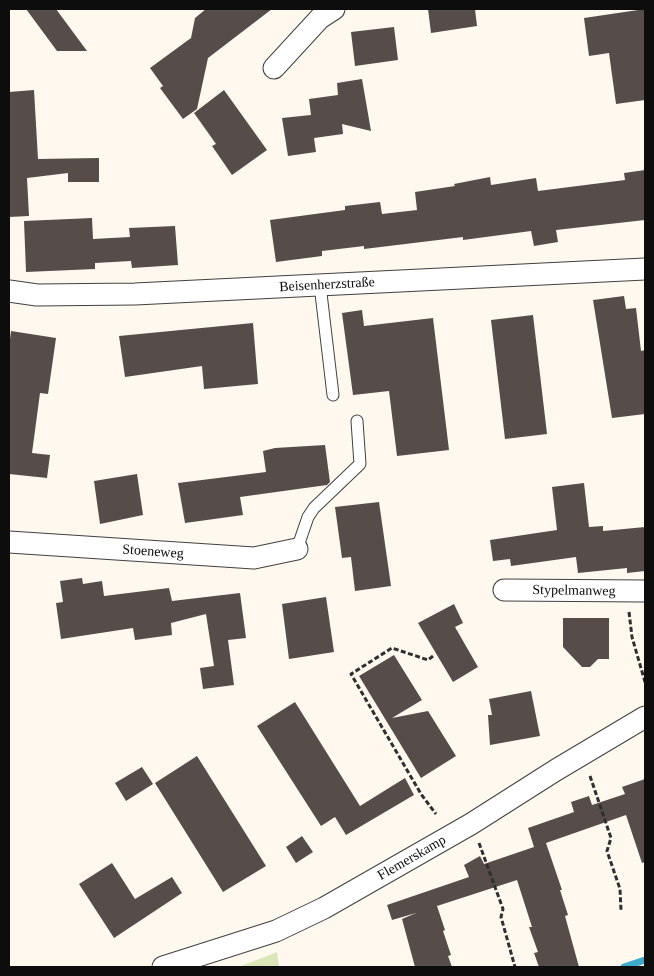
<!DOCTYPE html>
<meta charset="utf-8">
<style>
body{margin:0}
#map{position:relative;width:654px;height:976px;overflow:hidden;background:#fff8ee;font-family:Georgia,serif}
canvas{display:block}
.frame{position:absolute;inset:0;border:10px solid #0d0d0d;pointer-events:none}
</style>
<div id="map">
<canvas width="654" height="976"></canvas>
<div class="frame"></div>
</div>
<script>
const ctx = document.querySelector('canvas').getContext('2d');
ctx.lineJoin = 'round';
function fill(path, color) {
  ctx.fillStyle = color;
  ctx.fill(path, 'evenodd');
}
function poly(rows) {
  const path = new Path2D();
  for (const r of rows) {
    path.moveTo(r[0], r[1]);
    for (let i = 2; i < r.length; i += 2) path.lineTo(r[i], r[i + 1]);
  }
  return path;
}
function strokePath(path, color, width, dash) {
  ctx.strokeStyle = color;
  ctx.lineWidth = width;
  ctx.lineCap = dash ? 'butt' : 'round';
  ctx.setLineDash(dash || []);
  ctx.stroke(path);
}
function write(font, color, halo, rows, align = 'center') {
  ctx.font = font + ' Georgia,serif';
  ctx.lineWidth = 5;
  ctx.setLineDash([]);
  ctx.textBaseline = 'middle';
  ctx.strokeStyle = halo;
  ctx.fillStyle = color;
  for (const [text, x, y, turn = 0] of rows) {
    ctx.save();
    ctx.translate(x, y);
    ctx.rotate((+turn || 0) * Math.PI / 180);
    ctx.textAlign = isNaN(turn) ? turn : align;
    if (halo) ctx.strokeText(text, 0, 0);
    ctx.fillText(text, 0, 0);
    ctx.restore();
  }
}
fill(poly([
 [277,952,279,967,239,967]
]), '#dae8b9');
strokePath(poly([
 [624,967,645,960]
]), '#3dabc9', 7);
fill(poly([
 [26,9,56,9,87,51,57,51],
 [206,9,272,9,208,58,197,109,183,119,160,88,163,86,150,68,191,38,195,18],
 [428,9,475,9,477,26,431,33],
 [645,9,645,100,616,104,609,53,589,56,584,18],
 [394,27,398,60,355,66,351,32],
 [362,79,371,131,342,124,343,134,314,138,316,152,288,156,282,118,311,115,309,99,338,95,337,83],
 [34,90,38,159,99,158,99,182,68,182,68,173,27,178,29,216,9,217,9,92],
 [224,90,267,150,232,175,212,146,216,144,194,113],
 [645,170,645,220,556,230,558,242,534,246,531,231,463,240,463,237,364,249,364,246,322,251,322,256,276,262,270,220,345,210,345,206,380,202,382,214,417,210,415,192,455,186,454,184,490,177,491,185,536,178,538,191,625,180,624,173],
 [92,218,93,239,130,237,129,228,175,226,178,265,132,268,131,261,95,263,95,269,26,272,24,221],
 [624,296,626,309,636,308,641,351,645,350,645,414,612,418,593,300],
 [362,310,364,326,433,318,449,450,397,456,389,391,353,395,342,313],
 [533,315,547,434,505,439,491,320],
 [253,323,258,384,204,389,202,366,125,377,119,336],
 [11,331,56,338,48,394,40,393,32,453,50,455,47,478,9,474,9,347],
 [325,445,330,482,327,485,240,497,243,515,185,523,178,483,266,472,263,451,275,448],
 [137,474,143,515,100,524,94,481],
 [584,483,589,527,603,526,603,531,645,527,645,571,627,573,627,568,578,573,576,557,511,566,510,559,493,561,490,540,557,530,552,487],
 [379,502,391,586,355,591,351,557,342,558,335,507],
 [82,578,83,584,102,581,104,596,169,588,172,601,240,593,246,638,228,640,234,685,203,689,200,668,214,666,206,614,171,623,172,635,135,640,133,628,61,639,56,603,63,602,60,581],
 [326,597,334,652,289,659,282,604],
 [454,604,463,623,455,627,478,667,453,682,418,623],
 [563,618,609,618,609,659,598,659,590,667,582,667,563,647],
 [394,655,422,700,392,718,428,711,456,756,421,778,359,676],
 [531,691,540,736,490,745,488,715,492,715,489,699],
 [295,702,360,806,405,778,414,795,346,835,335,817,321,826,257,726],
 [197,756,266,866,223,892,155,783],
 [142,767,153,784,126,801,115,783],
 [645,779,645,862,642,863,626,815,546,843,562,890,560,890,568,915,565,916,579,967,539,967,534,953,538,952,529,927,532,927,517,880,437,906,445,930,443,931,451,955,448,956,452,967,415,967,402,919,416,913,392,920,387,905,469,877,464,865,480,856,484,864,534,847,528,828,574,812,571,802,589,796,592,805,625,794,622,787],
 [302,836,313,852,296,863,286,847],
 [112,863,135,899,172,877,182,893,114,938,79,884]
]), '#564c4a');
const lane = poly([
 [320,285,333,395],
 [297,549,308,517,314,508,360,464,357,421]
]);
const street = poly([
 [274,68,320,18,334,9],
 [9,291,37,295,135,294,645,269],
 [9,542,254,558,297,549],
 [504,590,645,591],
 [163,967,276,931,324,908,471,824,556,770,645,717]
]);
strokePath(lane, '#404040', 13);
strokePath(street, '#404040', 23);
strokePath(poly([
 [629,612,632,637,645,682],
 [433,656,428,660,392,648,351,674,421,794,436,814],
 [590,776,611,838,607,851,620,889,621,910],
 [479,843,503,909,501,917,515,967]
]), '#2f2f2f', 3, [5, 2.5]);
strokePath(lane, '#fff', 11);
strokePath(street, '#fff', 21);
write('14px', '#0d0d0d', '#fff', [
 ["Beisenherzstraße",327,285,-3],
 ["Stoeneweg",153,552,4],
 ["Stypelmanweg",574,591,1],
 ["Flemerskamp",412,858,-30]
]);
</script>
